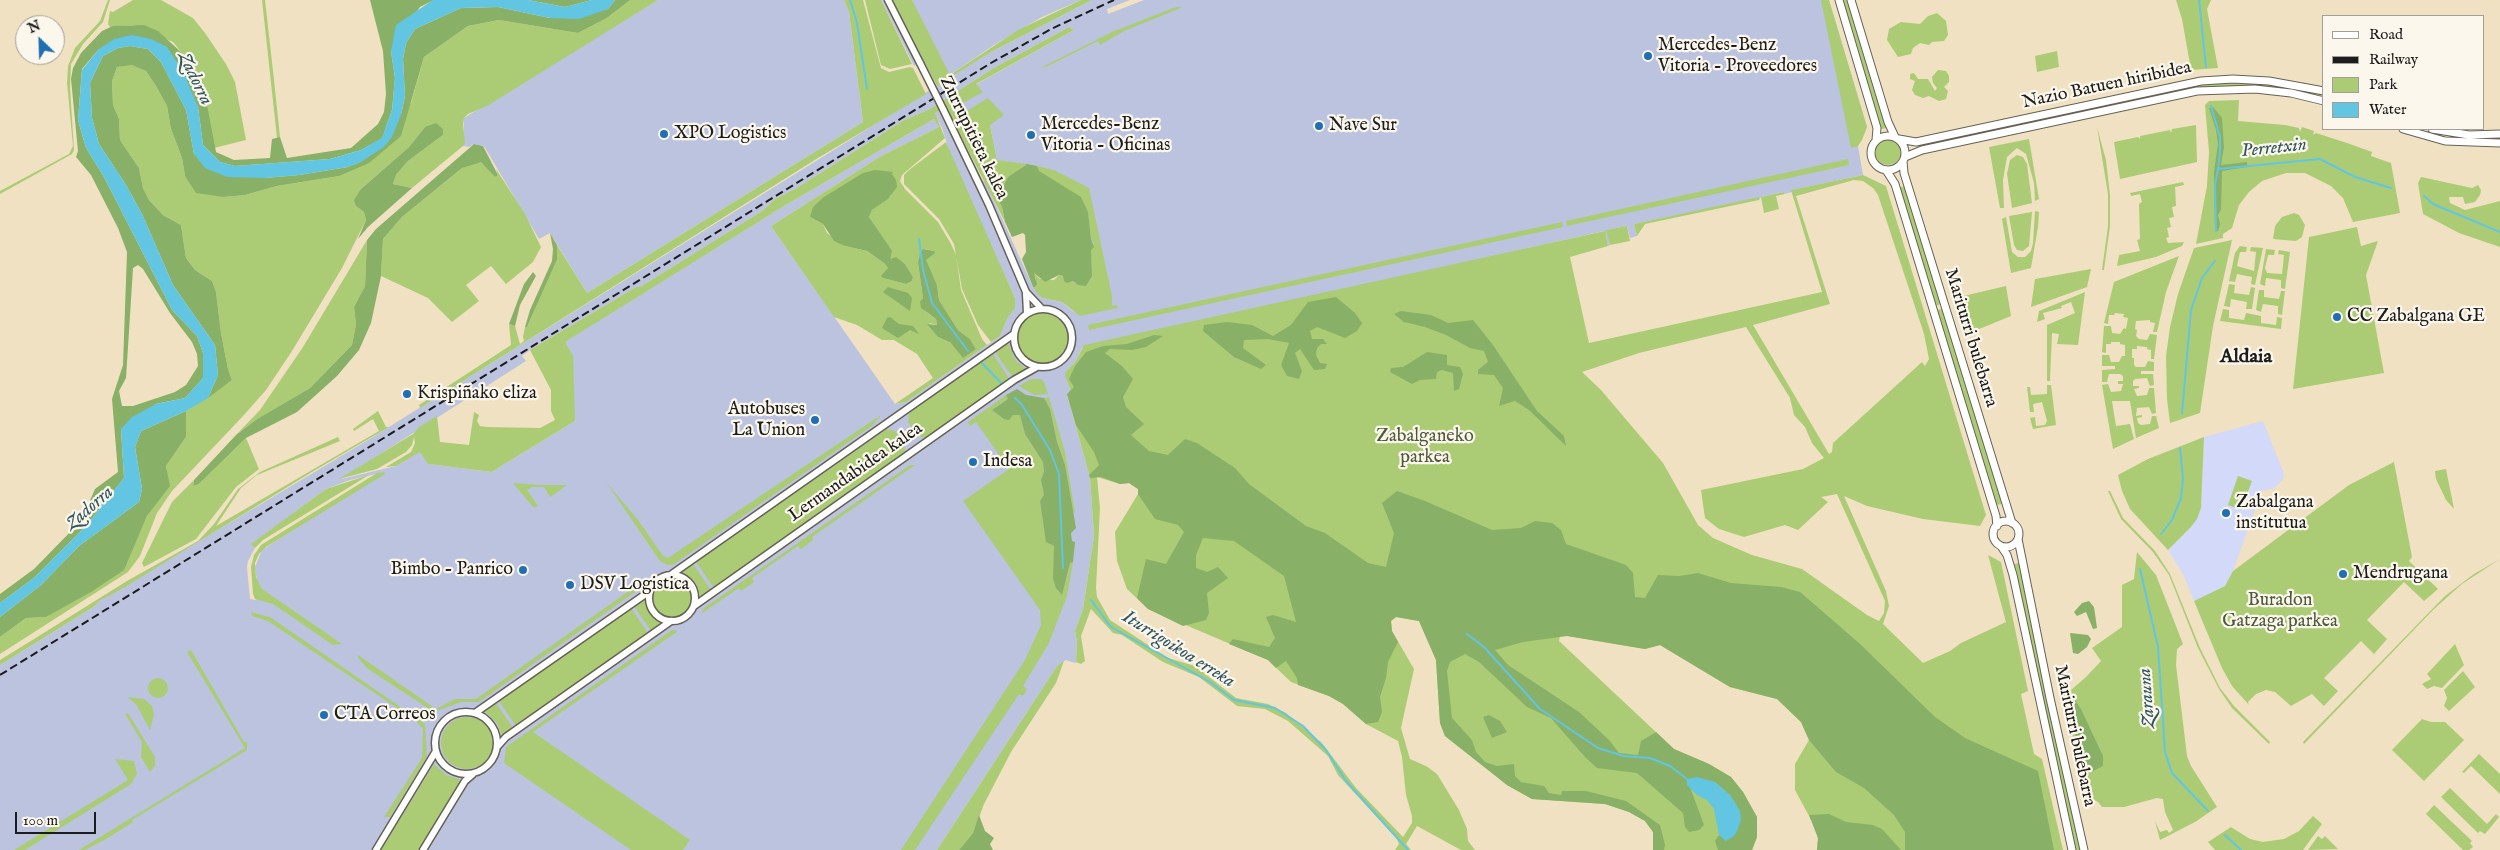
<!DOCTYPE html>
<meta charset="utf-8">
<style>
body{margin:0}
#map{position:relative;width:2500px;height:850px;overflow:hidden;background:#f0e1c2;font-family:"IM FELL English",serif}
canvas{display:block}
.legend{position:absolute;left:2322px;top:15px;width:162px;height:115px;box-sizing:border-box;background:#fbf7ec;border:1px solid #a29f99;margin:0;padding:6px 9px;list-style:none;font-size:15px;color:#1c1c1c}
.legend li{display:flex;align-items:center;gap:10px;height:25px}
.legend b{width:25px;border:1px solid #a29f99}
.north{position:absolute;left:15px;top:15px;width:50px;height:50px;box-sizing:border-box;background:#fbf7ec;border:1px solid #a29f99;border-radius:50%;rotate:336deg;font-size:14px;font-weight:700;line-height:20px;text-align:center;color:#1c1c1c}
.north::after{content:'';display:block;margin:auto;width:18px;height:22px;background:#1f6fb2;clip-path:polygon(50% 0,100% 100%,50% 72%,0 100%)}
.scale{position:absolute;left:15px;top:812px;width:81px;height:22px;box-sizing:border-box;border:2px solid #1c1c1c;border-top:0;padding-left:6px;font-size:15px;line-height:18px;white-space:nowrap;color:#1c1c1c;-webkit-text-stroke:4px #fbf7ec;paint-order:stroke}
</style>
<div id="map">
<canvas width="2500" height="850"></canvas>
<ul class="legend">
<li><b style="height:6px;background:#fff"></b>Road</li>
<li><b style="height:6px;background:#1c1c1c"></b>Railway</li>
<li><b style="height:14px;background:#abcc74"></b>Park</li>
<li><b style="height:14px;background:#62c5e1"></b>Water</li>
</ul>
<div class="north">N</div>
<div class="scale">100 m</div>
</div>
<script>
const ctx = document.querySelector('canvas').getContext('2d');
ctx.lineJoin = 'round';
function fill(path, color) {
  ctx.fillStyle = color;
  ctx.fill(path, 'evenodd');
}
function poly(rows) {
  const path = new Path2D();
  for (const r of rows) {
    if (r.length === 3) {
      path.moveTo(r[0] + r[2], r[1]);
      path.arc(r[0], r[1], r[2], 0, 2 * Math.PI);
      continue;
    }
    path.moveTo(r[0], r[1]);
    for (let i = 2; i < r.length; i += 2) path.lineTo(r[i], r[i + 1]);
  }
  return path;
}
function strokePath(path, color, width, dash) {
  ctx.strokeStyle = color;
  ctx.lineWidth = width;
  ctx.lineCap = dash ? 'butt' : 'round';
  ctx.setLineDash(dash || []);
  ctx.stroke(path);
}
function write(font, color, halo, rows, align = 'center') {
  ctx.font = font + ' "IM FELL English",serif';
  ctx.lineWidth = 4.5;
  ctx.setLineDash([]);
  ctx.textBaseline = 'middle';
  ctx.strokeStyle = halo;
  ctx.fillStyle = color;
  for (const [text, x, y, turn = 0] of rows) {
    ctx.save();
    ctx.translate(x, y);
    ctx.rotate((+turn || 0) * Math.PI / 180);
    ctx.textAlign = isNaN(turn) ? turn : align;
    if (halo) ctx.strokeText(text, 0, 0);
    ctx.fillText(text, 0, 0);
    ctx.restore();
  }
}
fill(poly([
 [2263,421,2283,471,2284,478,2275,488,2262,491,2233,571,2225,586,2194,601,2183,574,2168,550,2190,528,2201,508,2204,437]
]), '#d3d9f9');
fill(poly([
 [658,0,844,0,849,12,863,122,587,293,550,233,539,239,484,146,474,144,469,147,463,146,464,118],
 [881,0,1081,0,1042,17,994,45,950,75,934,80,924,61,914,66],
 [1092,0,1130,0,1107,9,1108,14,1144,0,1829,0,1867,127,1858,146,1863,175,1792,190,1792,192,1785,194,1784,192,1761,197,1759,200,1759,198,1634,224,1637,236,1630,238,1627,226,1607,230,1610,245,1608,246,1604,231,1082,348,1075,362,1066,371,1067,382,1071,392,1067,394,1090,478,1094,536,1083,609,1075,631,1077,642,1076,662,1075,663,1066,660,1057,666,937,850,0,850,0,665,95,606,99,601,368,440,991,52],
 [1069,27,1074,30,975,85,982,91,952,109,956,117,964,113,990,125,997,160,1054,170,1074,312,1062,302,1042,298,1033,287,985,181,983,181,946,107,935,113,936,116,942,128,952,159,1015,298,1015,308,1007,319,1000,336,906,402,895,404,771,226,881,156,939,127,934,119,784,206,564,342,575,421,498,468,492,472,429,464,421,451,396,466,341,479,526,361,522,356,530,350,636,287,640,287,762,211,775,199,795,189,904,120,930,109,992,69],
 [384,472,262,550,255,567,257,581,262,589,256,600,250,599,247,568,248,561,255,548,252,544,326,489,350,480]
]), '#bcc3de');
fill(poly([
 [108,0,110,0,103,22,83,44,71,64,70,88,74,150,72,154,0,194,0,191,69,154,73,146,67,83,68,66,75,48,100,21],
 [133,0,161,0,193,18,205,33,226,64,235,82,246,140,214,148,205,94,182,53,173,42,133,25,110,27,108,24,110,11,113,12],
 [262,0,265,0,274,80,280,137,277,138],
 [630,0,658,0,487,106,468,114,464,118,463,125,465,143,463,146,412,188,393,184,396,175,408,161,443,135,425,127,409,147,361,189,356,206,364,212,366,220,342,268,292,351,266,390,243,416,172,491,157,513,140,556,128,572,0,654,0,637,26,618,46,617,123,570,147,516,169,486,166,466,186,437,186,411,232,380,228,369,221,333,216,292,212,281,195,270,186,258,181,225,163,215,149,200,143,188,139,168,120,140,119,119,113,105,112,81,117,67,132,64,146,71,156,86,167,106,171,129,182,158,185,176,224,197,245,195,277,186,339,176,411,103,424,57,468,26,499,20,578,33,607,18],
 [844,0,863,0,881,68,889,72,910,67,913,68,926,94,818,158,420,408,419,405,511,345,509,324,515,326,520,344,524,341,523,337,525,327,527,327,557,260,557,245,587,293,863,122,849,12],
 [865,0,881,0,912,64,890,69,881,65],
 [892,0,912,0,950,75,1018,30,1081,0,1092,0,991,52,937,86],
 [1821,0,1829,0,1867,127,1862,140,1858,146,1851,148],
 [1842,0,1848,0,1887,128,1881,129],
 [2176,0,2211,0,2207,9,2218,68,2191,70,2182,19],
 [1176,7,1183,7,1124,31,1100,45,1098,41,1048,66,1040,68,1112,32],
 [1937,13,1946,21,1948,35,1944,41,1932,42,1929,45,1920,43,1913,48,1911,54,1898,57,1887,40,1889,29,1901,22,1920,24,1928,16],
 [1069,27,1074,30,976,84,983,92,952,109,957,117,988,98,1004,115,990,125,997,160,1027,164,1018,170,1002,191,985,163,980,165,1002,207,1005,222,946,107,935,113,945,138,902,175,900,181,905,189,938,222,951,244,956,255,961,290,982,339,987,345,906,402,895,404,933,378,917,354,894,340,882,340,857,325,834,317,771,226,881,156,939,127,934,119,784,206,565,342,573,356,575,421,498,468,492,472,428,464,420,452,396,466,386,467,411,452,415,443,414,437,412,445,406,452,377,469,339,479,413,434,419,427,437,416,440,442,469,445,474,412,479,415,477,421,480,426,487,427,540,428,555,420,551,411,551,390,530,350,636,287,640,287,762,211,775,199,795,189,904,120,930,109,992,69],
 [892,195,872,210,869,217,879,233,890,260,905,264,913,277,912,281,906,284,883,278,888,268,884,263,867,251,845,246,827,233,823,224,810,217],
 [924,249,934,251,925,260,937,285,939,300,958,330,970,339,976,349,951,343,938,337,929,323,937,325,936,319,926,312,920,301,923,298,918,263],
 [2057,51,2059,67,2037,72,2035,56],
 [1938,70,1946,71,1949,76,1949,82,1944,87,1948,91,1946,99,1939,101,1929,96,1923,98,1915,95,1912,90,1915,81,1910,79,1910,74,1914,73,1918,79,1928,79,1935,91,1937,88,1933,83,1932,77],
 [2222,82,2268,83,2324,94,2324,98,2267,87,2223,86,2185,90,1923,147,1923,143,2184,86],
 [2239,100,2238,121,2285,125,2299,128,2300,132,2302,127,2314,131,2313,135,2316,133,2350,144,2372,152,2371,156,2391,163,2400,213,2353,222,2343,198,2331,186,2305,173,2286,173,2262,181,2249,192,2239,205,2232,228,2223,234,2223,238,2196,244,2207,186,2209,152,2205,105,2209,101],
 [2196,125,2197,162,2120,179,2114,142,2138,137,2140,139,2140,136,2170,130,2171,133,2172,129],
 [2097,127,2106,160,2110,195,2110,226,2104,270,2102,270,2108,226,2108,194],
 [2029,139,2039,199,2035,201,2034,183,2026,154,2017,148,2007,157,2003,180,2004,208,2000,208,1989,147],
 [1888,152,13],
 [946,142,1015,298,1015,308,1007,319,1000,336,991,342,978,325,962,289,954,244,939,219,904,184,904,175,909,170],
 [2017,155,2023,157,2027,164,2032,203,2012,208,2007,174,2010,160],
 [1848,159,1849,165,1567,226,1566,221],
 [477,161,481,162,490,169,495,177,498,175,496,169,525,214,541,247,533,262,506,284,491,266,466,285,479,301,452,322,428,298,381,276,383,239,402,217,462,168],
 [1037,166,1054,170,1089,188,1112,296,1112,306,1117,305,1118,308,1080,316,1062,302,1042,298,1036,292,1033,287,1035,287,1036,279,1033,272,1040,279,1054,280,1059,275,1063,276,1078,285,1092,276,1091,249,1094,243,1091,239,1088,212,1067,190,1038,171],
 [1863,175,1886,186,1986,515,1980,526,1923,519,1867,506,1844,496,1886,591,1889,606,1883,624,1923,663,1950,651,1961,643,2006,622,1988,555,2001,562,2028,691,2021,694,2034,754,2042,759,2063,850,1817,850,1818,839,1815,827,1795,790,1795,764,1809,740,1801,722,1777,699,1730,687,1660,645,1645,649,1568,636,1560,636,1559,641,1674,749,1709,764,1731,777,1743,792,1757,817,1757,837,1752,850,1653,850,1653,832,1645,821,1629,812,1605,804,1532,799,1507,785,1445,736,1440,723,1436,660,1419,621,1396,617,1391,621,1392,631,1414,669,1401,728,1410,759,1426,766,1437,774,1459,810,1467,829,1468,841,1475,850,1461,850,1417,826,1406,844,1411,850,1395,850,1399,844,1397,839,1338,775,1328,756,1288,721,1265,709,1237,706,1199,677,1163,662,1122,635,1113,633,1091,609,1081,636,1085,661,1081,664,1076,662,1077,642,1075,631,1083,609,1094,536,1090,478,1067,394,1071,392,1065,376,1066,371,1075,362,1084,345,1605,231,1608,246,1570,257,1589,343,1822,292,1791,190],
 [1854,180,1863,181,1873,188,1878,195,1924,334,1929,359,1925,366,1922,362,1833,443,1832,452,1829,454,1753,325,1830,304,1796,196],
 [1746,327,1790,398,1794,415,1805,427,1812,443,1824,458,1803,469,1701,490,1705,518,1719,529,1744,537,1785,525,1798,530,1828,502,1821,497,1837,494,1885,601,1884,613,1879,621,1867,615,1802,569,1752,555,1713,538,1698,525,1663,463,1601,390,1582,372,1639,353],
 [1097,477,1120,484,1129,483,1138,489,1138,494,1115,532,1117,561,1127,589,1148,609,1268,660,1291,682,1329,696,1343,704,1366,724,1398,741,1402,757,1406,795,1412,816,1412,823,1403,837,1356,788,1322,743,1286,713,1268,704,1236,698,1195,666,1168,658,1110,620,1097,597,1096,588,1100,508],
 [2421,177,2472,188,2478,185,2481,190,2480,195,2475,202,2465,204,2463,197,2449,197,2450,203,2465,210,2500,201,2500,247,2459,233,2423,214,2418,183],
 [2183,182,2184,185,2175,187,2176,206,2172,207,2174,217,2169,218,2171,227,2167,228,2169,237,2166,238,2168,243,2184,242,2182,246,2156,257,2117,266,2119,255,2140,251,2137,240,2140,239,2139,204,2142,202,2140,194,2131,196,2130,193],
 [1904,186,1941,304,1935,306,1899,188],
 [1784,192,1785,194,1776,196,1779,209,1764,213,1761,197],
 [1759,197,1759,200,1645,224,1637,236,1634,224],
 [2035,211,2039,212,2038,227,2031,268,2011,273,2002,219,2006,217,2012,252,2018,257,2025,257,2031,251,2033,243],
 [2032,212,2029,246,2023,251,2017,250,2014,245,2009,216],
 [2294,213,2299,215,2305,225,2302,237,2296,241,2273,239,2275,226,2282,217],
 [1562,222,1563,227,1089,330,1088,325],
 [1627,226,1630,241,1610,245,1606,230],
 [2357,227,2361,246,2378,241,2366,275,2384,373,2293,389,2309,237],
 [367,240,365,286,354,307,356,324,352,345,310,388,257,419,236,435,260,410,303,347],
 [2232,240,2213,326,2200,413,2170,423,2167,399,2166,356,2170,327,2178,294,2194,248],
 [2240,246,2247,247,2246,252,2240,252,2237,266,2254,271,2256,252,2250,251,2251,247,2263,248,2255,285,2251,284,2252,277,2237,274,2235,282,2229,281,2235,253],
 [2266,249,2275,250,2274,255,2268,255,2265,268,2267,273,2282,274,2284,255,2278,254,2279,250,2290,252,2285,289,2281,288,2281,280,2266,278,2265,286,2260,284],
 [2179,256,2166,292,2157,332,2153,332,2155,323,2150,322,2150,320,2136,321,2135,329,2137,330,2136,336,2139,339,2147,340,2150,334,2157,335,2154,359,2151,359,2151,350,2147,349,2147,347,2137,346,2137,349,2132,349,2132,358,2134,358,2134,365,2136,367,2145,367,2148,361,2154,362,2154,371,2141,371,2141,374,2153,374,2154,385,2150,386,2147,378,2135,379,2133,381,2133,386,2139,386,2139,388,2134,389,2137,396,2147,395,2149,388,2154,388,2156,413,2152,414,2149,407,2137,408,2136,416,2142,415,2142,417,2137,418,2138,423,2141,425,2150,424,2152,416,2156,416,2159,428,2136,438,2130,401,2112,401,2116,426,2130,424,2134,439,2113,449,2102,385,2108,384,2111,392,2121,391,2123,384,2118,384,2118,381,2123,381,2123,376,2120,374,2109,374,2107,382,2102,382,2102,370,2115,369,2115,366,2102,366,2102,355,2109,355,2111,362,2119,362,2122,356,2125,356,2125,345,2120,344,2120,342,2111,342,2111,344,2106,344,2106,353,2102,352,2104,326,2111,326,2112,333,2120,334,2124,328,2126,329,2128,318,2123,317,2124,314,2115,313,2114,315,2109,315,2108,324,2104,323,2114,282],
 [2091,269,2087,287,2031,307,2035,279],
 [2229,284,2235,285,2234,293,2249,295,2251,287,2255,288,2252,309,2246,309,2247,302,2231,299,2230,307,2224,306],
 [2006,286,2011,316,1967,334,1955,298],
 [2259,290,2264,290,2264,297,2279,299,2281,291,2285,291,2282,315,2278,314,2278,306,2263,304,2261,312,2256,310],
 [2085,292,2078,345,2057,344,2059,334,2052,333,2050,381,2047,381,2047,325,2075,313,2071,302,2061,306,2062,308,2043,313,2045,319,2037,322,2039,311],
 [1942,309,2002,504,1996,505,1937,310],
 [2223,309,2229,310,2229,318,2244,320,2246,313,2261,316,2261,323,2276,325,2277,317,2282,318,2281,329,2220,321],
 [1043,337,26],
 [1008,343,1015,360,1026,369,1013,378,995,352],
 [993,354,1010,380,929,437,925,438,918,436,908,422,909,414,912,410],
 [1031,379,1041,379,1044,382,1048,394,1034,395,1019,386],
 [2047,385,2051,385,2056,425,2033,429,2030,418,2035,417,2036,426,2045,425,2047,421,2042,402,2033,404,2034,412,2030,412,2027,387,2030,387,2031,395,2047,394],
 [1006,395,1009,398,992,410,1004,419,1013,415,1020,415,1025,434,1043,462,1044,472,1041,480,1044,495,1040,501,1046,541,1054,546,1054,557,1066,581,1070,563,1073,562,1067,596,1049,643,1023,686,1027,689,1023,696,1019,694,915,850,901,850,1025,660,1041,625,1040,610,963,501,1009,469,976,422,970,426,968,422],
 [1049,397,1065,452,1075,513,1072,510,1065,465,1057,442,1050,409,1044,398],
 [378,411,386,427,389,427,312,472,120,590,99,601,95,606,0,665,0,660,34,639,127,581,198,541,214,524,238,489,260,472,338,437,340,441,257,475,241,488,216,526,379,431,373,419,354,431,353,429],
 [881,415,873,425,673,565,667,565,660,561,606,482,638,520,663,556,668,558],
 [887,429,895,431,904,444,905,451,902,456,714,588,696,562],
 [2204,437,2201,508,2197,519,2190,528,2168,550,2130,509,2122,491,2118,475,2148,459],
 [246,438,259,469,236,487,196,539,144,567,142,563,172,502,194,480,193,486,199,484],
 [2394,462,2412,557,2409,561,2438,589,2424,601,2404,582,2367,620,2387,639,2374,654,2361,641,2324,678,2338,691,2324,706,2312,694,2291,706,2275,692,2266,690,2256,694,2248,702,2249,705,2232,686,2222,668,2194,601,2225,586,2233,571,2349,485],
 [910,465,915,465,812,537,813,540,801,549,798,546,752,578,754,582,741,591,739,588,701,614,704,608],
 [2446,469,2454,509,2446,500,2436,479,2435,471],
 [384,472,385,474,266,547,259,554,255,563,256,577,262,589,342,644,333,645,273,604,255,599,253,594,251,567,254,555,261,545,377,473],
 [369,475,263,540,255,548,251,544,326,489],
 [2238,476,2252,481,2241,510,2228,505],
 [513,483,540,485,567,485,550,497,544,487,532,487,527,490,538,506,534,508],
 [2108,491,2110,491,2123,518,2155,551,2170,574,2200,648,2220,688,2234,706,2270,742,2269,744,2232,708,2219,689,2198,648,2169,575,2153,552,2121,519],
 [2137,552,2156,575,2183,644,2177,649,2176,665,2187,756,2191,766,2217,807,2195,822,2160,840,2155,821,2160,832,2167,830,2169,833,2173,830,2165,812,2163,799,2157,798,2124,807,2102,807,2098,802,2086,796,2063,692,2071,690,2086,677,2101,661,2092,648,2122,627,2122,585,2134,579],
 [2500,559,2462,584,2434,609,2304,744,2303,742,2445,596,2474,574],
 [2019,563,2081,850,2075,850,2058,773,2017,579,2014,564],
 [693,564,711,590,700,598,696,583,682,572],
 [673,598,20],
 [643,581,638,590,479,702,461,702,434,712,368,669,358,658,358,655,436,709,455,699,476,699],
 [645,598,652,616,663,623,651,631,634,606],
 [631,608,648,633,516,726,499,701],
 [251,612,270,617,425,724,427,757,390,817,384,817,422,758,423,729,416,721,268,621,252,616],
 [672,630,678,631,533,732,690,840,683,850,631,850,504,763,506,747],
 [2455,644,2464,665,2442,688,2434,686,2427,689,2422,684,2431,679,2427,674],
 [191,650,244,742,247,742,247,750,132,820,133,822,106,839,85,850,79,850,245,748,187,652],
 [1064,661,1056,683,1011,752,984,804,973,833,959,850,937,850,1057,666],
 [2463,671,2475,687,2449,711,2444,706,2447,698,2444,690],
 [158,688,10],
 [127,697,144,699,152,706,154,715,150,730,136,704],
 [496,703,513,728,502,736,497,723,484,711],
 [128,713,155,757,155,766,150,772,141,757,142,742,125,714],
 [467,743,26],
 [2422,719,2431,722,2445,722,2464,740,2424,781,2392,750],
 [2479,754,2500,774,2500,794,2471,766,2464,773,2462,772],
 [115,759,134,761,137,774,131,784,25,850,14,850,128,780],
 [434,764,446,775,459,779,459,786,420,850,381,850],
 [2450,788,2487,824,2496,814,2499,817,2485,834,2480,831,2478,833,2441,797],
 [2434,805,2472,841,2470,843,2473,847,2469,850,2463,850,2426,814],
 [2313,816,2322,824,2303,850,2215,850,2208,842,2231,827,2250,839,2263,842,2284,839,2299,831],
 [2318,836,2322,839,2325,836,2338,849,2308,850]
]), '#abcc74');
fill(poly([
 [370,0,434,0,420,7,391,51,395,78,392,110,382,138,361,150,330,159,235,166,220,162,203,145,198,107,151,39,99,49,82,69,78,120,86,148,104,177,172,310,197,336,203,353,203,378,185,398,156,404,121,429,124,478,87,525,35,577,0,603,0,594,34,569,81,521,95,489,118,472,112,399,123,365,127,252,118,228,91,175,76,157,78,151,71,79,73,68,81,53,102,31,113,26,144,25,158,31,182,53,198,79,205,94,216,152,234,160,270,158,272,139,280,137,287,158,351,148,378,124,384,112,386,94,383,51],
 [138,265,143,269,170,313,192,342,197,354,198,366,186,385,175,392,133,406,122,406,119,391,126,378,133,268],
 [528,0,592,0,565,7],
 [615,0,630,0,607,18,578,33,499,20,468,26,424,57,401,136,369,163,339,176,277,186,245,195,224,197,196,193,185,176,182,158,171,129,167,106,156,86,146,71,132,65,117,67,112,81,113,105,119,119,120,140,139,168,143,188,149,200,163,215,181,225,186,258,195,270,212,281,216,292,221,333,228,369,232,380,208,398,218,375,215,345,173,285,142,214,126,185,99,144,92,118,90,83,103,56,118,48,130,46,148,49,161,62,186,110,194,154,265,178,299,175,348,167,359,163,383,147,401,115,405,96,403,59,406,43,415,29,461,8,498,7,550,18,608,9],
 [2213,107,2222,118,2224,147,2221,165,2247,162,2247,167,2222,171,2221,210,2218,215,2220,224,2218,231,2215,231,2214,172,2218,144,2216,130,2209,108],
 [436,123,443,129,443,135,408,161,396,175,393,184,412,188,368,227,358,239,366,220,364,212,356,206,354,200,361,189,409,147,425,127],
 [474,144,483,146,498,175,495,177,481,162,462,168,402,217,383,239,381,276,371,323,359,350,337,376,297,412,246,438,199,484,193,486,194,480,236,435,257,419,310,388,352,345,356,324,354,307,365,286,367,240,376,229],
 [981,161,985,163,1002,190,1008,177,1027,164,1037,166,1039,171,1081,197,1088,212,1091,239,1094,247,1091,250,1092,276,1086,286,1078,285,1073,281,1067,283,1064,281,1063,276,1059,275,1045,282,1034,273,1037,284,1035,287,1033,287,1022,259,1026,252,1025,235,1023,233,1012,237,1005,222,1002,207,980,165],
 [875,170,893,172,892,174,896,180,897,187,888,199,872,210,869,217,892,251,890,259,896,257,905,264,913,277,912,281,906,284,883,278,881,276,888,268,884,263,867,251,845,246,834,241,823,224,810,217,813,207,824,197,863,173],
 [550,233,557,245,557,260,527,327,525,327,530,310,552,261,553,249],
 [923,249,934,251,935,253,926,260,937,285,939,300,958,330,970,339,976,349,963,358,951,343,938,337,927,324,937,325,936,319,921,308,920,301,923,298,918,263,920,254],
 [533,272,536,276,520,305,515,326,509,324,524,284],
 [888,287,908,293,912,298,910,311,883,292],
 [1336,297,1355,313,1362,323,1357,331,1345,338,1317,327,1310,331,1312,339,1323,339,1327,344,1321,344,1317,348,1316,355,1320,363,1327,364,1325,369,1314,370,1300,349,1295,353,1302,371,1299,379,1287,376,1281,365,1289,343,1268,339,1244,340,1243,348,1266,365,1261,369,1234,357,1203,331,1204,325,1227,322,1252,325,1273,336,1291,325,1308,302],
 [1401,311,1431,315,1448,323,1473,320,1493,345,1537,411,1564,436,1566,446,1529,410,1515,401,1499,406,1503,388,1494,375,1478,374,1478,370,1488,362,1484,351,1470,348,1446,335,1425,327,1404,322,1394,314],
 [890,317,899,324,913,326,919,334,910,330,898,338,882,328,887,318],
 [1154,335,1163,336,1146,347,1132,350,1110,349,1105,353,1122,366,1133,379,1123,397,1126,407,1144,424,1131,435,1149,451,1168,455,1185,439,1197,443,1235,468,1249,484,1306,526,1325,533,1368,563,1386,567,1394,533,1382,503,1397,491,1425,501,1492,530,1521,528,1535,521,1552,523,1561,530,1566,544,1626,565,1633,573,1635,597,1645,598,1658,575,1679,576,1698,573,1731,583,1781,587,1800,592,1859,643,1935,717,1965,738,2038,771,2054,850,1905,850,1905,832,1894,815,1864,788,1836,772,1809,740,1801,722,1777,699,1730,687,1660,645,1645,649,1567,636,1523,642,1495,650,1508,665,1579,712,1609,740,1619,753,1638,755,1641,741,1656,732,1674,749,1709,764,1731,777,1743,792,1757,817,1757,837,1752,850,1718,850,1715,841,1719,835,1726,840,1740,811,1730,795,1715,782,1687,779,1704,825,1699,830,1689,832,1685,827,1683,813,1637,773,1597,768,1585,757,1551,718,1527,707,1479,662,1465,654,1450,662,1447,671,1452,718,1472,740,1476,752,1485,762,1497,766,1514,764,1515,776,1521,782,1544,786,1549,793,1561,795,1562,791,1586,791,1626,801,1660,825,1665,845,1664,850,1653,850,1653,832,1645,821,1629,812,1605,804,1532,799,1507,785,1445,736,1440,723,1436,660,1419,621,1396,617,1391,621,1392,631,1398,642,1388,662,1386,678,1380,697,1382,712,1378,722,1366,724,1343,704,1329,696,1298,685,1297,678,1286,661,1276,668,1268,660,1229,644,1233,639,1269,647,1275,638,1266,617,1273,615,1296,622,1284,576,1234,541,1203,538,1196,555,1196,568,1207,572,1218,567,1228,578,1207,593,1209,613,1206,620,1183,626,1148,609,1137,598,1146,559,1166,564,1184,532,1178,525,1155,519,1138,494,1138,489,1129,483,1120,484,1101,477,1090,478,1089,475,1099,465,1094,452,1076,425,1067,394,1074,387,1069,379,1075,366,1086,352,1103,346,1127,344],
 [1427,352,1447,355,1447,365,1460,367,1463,374,1459,389,1454,391,1453,373,1442,370,1437,372,1436,379,1420,380,1412,384,1390,372,1391,368,1403,367],
 [1017,389,1026,395,1044,398,1050,409,1057,442,1065,465,1076,528,1071,533,1072,541,1075,542,1073,562,1070,563,1062,595,1056,588,1053,578,1054,546,1046,542,1040,501,1044,495,1041,480,1044,472,1043,462,1025,434,1020,415,1013,415,1009,420,1004,419,992,410,1008,399,1006,395],
 [186,411,186,437,166,466,170,486,147,516,124,570,91,592,46,617,26,618,0,637,0,617,41,585,79,546,139,502,142,489,135,447,141,431],
 [2089,601,2094,607,2097,628,2093,629,2086,612,2077,616,2074,612,2082,603],
 [2070,633,2088,635,2091,639,2087,647,2078,654,2073,653],
 [2069,699,2074,699,2081,709,2103,756,2103,766,2087,774,2084,773,2078,749],
 [1489,715,1500,721,1507,732,1492,738,1483,717],
 [1829,814,1846,822,1873,825,1882,829,1901,850,1817,850,1818,838,1809,815],
 [979,815,985,831,994,838,990,844,993,850,959,850,973,833]
]), '#88b066');
fill(poly([
 [433,0,528,0,565,7,592,0,615,0,608,9,579,19,550,18,498,7,461,8,415,29,406,43,403,59,405,96,401,115,392,137,384,147,359,163,348,167,299,175,265,178,227,177,205,168,194,154,186,110,161,62,148,49,130,46,118,48,103,56,90,83,92,118,99,144,126,185,142,214,173,285,215,345,218,375,208,398,186,411,141,431,135,447,142,489,139,502,79,546,41,585,0,617,0,603,35,577,87,525,124,478,121,429,132,417,156,404,185,398,203,378,203,353,197,336,172,310,104,177,86,148,78,120,82,70,99,49,114,39,132,35,151,39,167,47,184,73,198,107,203,145,220,162,235,166,330,159,361,150,382,138,392,110,395,78,391,51,396,25],
 [1697,777,1715,782,1730,795,1740,811,1741,820,1737,831,1734,836,1726,841,1719,835,1714,809,1707,800,1697,795,1687,785,1687,779]
]), '#62c5e1');
strokePath(poly([
 [850,0,857,23,867,89],
 [2199,0,2206,67],
 [2211,106,2220,137,2220,152,2218,169,2320,159,2355,177,2391,188],
 [2424,196,2433,204,2500,232],
 [2216,231,2215,185,2218,169],
 [919,239,923,270,932,303,968,351],
 [982,363,1001,383],
 [1015,398,1022,405,1050,450,1059,474,1063,568],
 [2182,413,2191,310,2202,278,2215,261],
 [2161,534,2172,520,2181,498,2183,479,2180,448],
 [2140,569,2158,647,2165,752,2172,773,2208,811],
 [1091,600,1111,627,1210,682,1234,700,1275,708,1303,726,1326,750,1346,781,1408,850],
 [1467,634,1484,647,1540,709,1598,748,1624,756,1650,758,1670,766,1687,779],
 [2225,835,2241,850]
]), '#62c5e1', 2);
const tertiary = poly([
 [888,0,920,63],
 [943,109,989,205,1026,292,1041,308],
 [1026,294,1027,313],
 [1043,338,29],
 [672,574,1014,334],
 [672,598,23],
 [694,606,1014,380,1037,367],
 [466,743,31],
 [475,713,650,591],
 [497,747,506,737,671,621],
 [376,850,436,751],
 [423,850,465,781,473,774]
]);
const secondary = poly([
 [1839,0,1877,128,1876,140],
 [1851,0,1888,122,1895,137],
 [2403,129,2445,141,2500,143],
 [2432,129,2469,135,2500,134],
 [1888,153,17],
 [1899,139,1916,142,2201,81,2233,79,2269,81,2324,91],
 [1905,157,1922,150,2197,91,2255,89,2291,93,2324,101],
 [1903,161,1904,173,2012,523],
 [1886,170,1895,184,1996,516,1997,526],
 [2006,534,13],
 [2018,539,2050,698,2084,850],
 [2001,546,2007,555,2013,575,2072,850]
]);
strokePath(tertiary, '#666156', 9);
strokePath(secondary, '#666156', 9);
strokePath(tertiary, '#fff', 6);
strokePath(secondary, '#fff', 7);
strokePath(poly([
 [0,675,991,63,1051,29,1114,0]
]), '#1c1c1c', 2, [8, 4]);
const tertiaryBridge = poly([
 [920,63,943,109]
]);
strokePath(tertiaryBridge, '#666156', 9, []);
strokePath(tertiaryBridge, '#fff', 6);
for (const [x, y, r, color] of [
 [1648,56,5,"#1f6fb2"],
 [1319,126,5,"#1f6fb2"],
 [664,134,5,"#1f6fb2"],
 [1031,135,5,"#1f6fb2"],
 [2337,317,5,"#1f6fb2"],
 [407,394,5,"#1f6fb2"],
 [815,420,5,"#1f6fb2"],
 [973,462,5,"#1f6fb2"],
 [2226,513,5,"#1f6fb2"],
 [523,570,5,"#1f6fb2"],
 [2343,574,5,"#1f6fb2"],
 [570,585,5,"#1f6fb2"],
 [324,715,5,"#1f6fb2"]
]) {
  const dot = new Path2D();
  dot.arc(x, y, r, 0, 2 * Math.PI);
  ctx.fillStyle = color;
  ctx.fill(dot);
  strokePath(dot, '#fbf7ec', 2);
}
write('18px', '#1c1c1c', '#fbf7ec', [
 ["Mercedes-Benz",1658,46],
 ["Vitoria - Proveedores",1658,67],
 ["Mercedes-Benz",1041,125],
 ["Vitoria - Oficinas",1041,146],
 ["Nave Sur",1329,126],
 ["XPO Logistics",674,134],
 ["CC Zabalgana GE",2347,317],
 ["Krispiñako eliza",417,394],
 ["Autobuses",805,410,"right"],
 ["La Union",805,431,"right"],
 ["Indesa",983,462],
 ["Zabalgana",2236,503],
 ["institutua",2236,524],
 ["Bimbo - Panrico",513,570,"right"],
 ["Mendrugana",2353,574],
 ["DSV Logistica",580,585],
 ["CTA Correos",334,715]
], 'left');
write('18px', '#1c1c1c', '#fbf7ec', [
 ["Nazio Batuen hiribidea",2107,86,-12],
 ["Zurrupitieta kalea",973,138,64],
 ["Mariturri bulebarra",1970,338,73],
 ["Lermandabidea kalea",856,473,-35],
 ["Mariturri bulebarra",2074,736,78]
]);
write('18px', '#4e5a3b', '#fbf7ec', [
 ["Zabalganeko",1425,437],
 ["parkea",1425,458],
 ["Buradon",2280,601],
 ["Gatzaga parkea",2280,622]
]);
write('italic 19px', '#345761', '#fbf7ec', [
 ["Zadorra",194,79,64],
 ["Perretxin",2274,149,-6],
 ["Zadorra",90,509,-41],
 ["Iturrigoikoa erreka",1178,650,32],
 ["Zarauna",2148,698,-94]
]);
write('bold 20px', '#1c1c1c', '#fbf7ec', [
 ["Aldaia",2246,358]
]);
</script>
